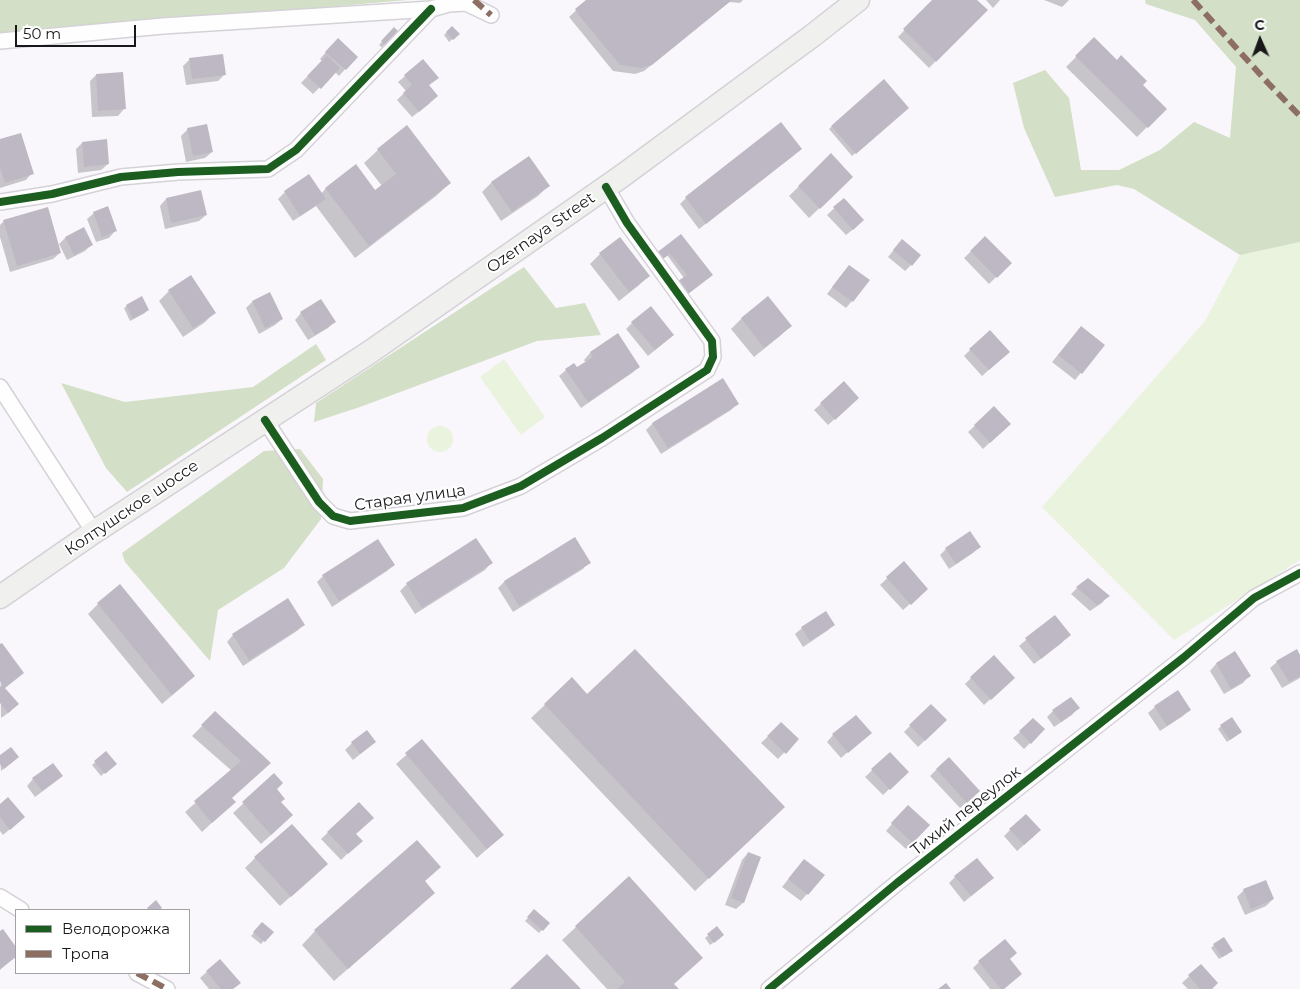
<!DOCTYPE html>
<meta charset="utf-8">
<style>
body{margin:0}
#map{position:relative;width:1300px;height:989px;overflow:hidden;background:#f9f7fc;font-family:Montserrat,sans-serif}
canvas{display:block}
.legend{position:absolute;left:15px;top:909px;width:175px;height:65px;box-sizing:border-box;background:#fff;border:1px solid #a3a2a3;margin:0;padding:6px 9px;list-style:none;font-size:15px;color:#18171a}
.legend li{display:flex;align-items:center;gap:10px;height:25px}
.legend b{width:25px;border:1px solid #a3a2a3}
.north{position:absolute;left:1235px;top:15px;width:50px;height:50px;-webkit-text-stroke:4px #fff;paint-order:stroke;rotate:358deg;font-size:14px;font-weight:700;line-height:20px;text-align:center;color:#18171a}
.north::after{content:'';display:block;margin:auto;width:18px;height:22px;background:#18171a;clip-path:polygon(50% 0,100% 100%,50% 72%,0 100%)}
.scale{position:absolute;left:15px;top:25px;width:121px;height:22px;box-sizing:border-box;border:2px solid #18171a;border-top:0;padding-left:6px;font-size:15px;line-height:18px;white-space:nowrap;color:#18171a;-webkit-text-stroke:4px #fff;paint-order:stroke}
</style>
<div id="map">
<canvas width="1300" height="989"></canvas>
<ul class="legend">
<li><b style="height:6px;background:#1b5e20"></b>Велодорожка</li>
<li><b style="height:6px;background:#8d6e63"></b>Тропа</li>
</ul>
<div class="north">С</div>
<div class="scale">50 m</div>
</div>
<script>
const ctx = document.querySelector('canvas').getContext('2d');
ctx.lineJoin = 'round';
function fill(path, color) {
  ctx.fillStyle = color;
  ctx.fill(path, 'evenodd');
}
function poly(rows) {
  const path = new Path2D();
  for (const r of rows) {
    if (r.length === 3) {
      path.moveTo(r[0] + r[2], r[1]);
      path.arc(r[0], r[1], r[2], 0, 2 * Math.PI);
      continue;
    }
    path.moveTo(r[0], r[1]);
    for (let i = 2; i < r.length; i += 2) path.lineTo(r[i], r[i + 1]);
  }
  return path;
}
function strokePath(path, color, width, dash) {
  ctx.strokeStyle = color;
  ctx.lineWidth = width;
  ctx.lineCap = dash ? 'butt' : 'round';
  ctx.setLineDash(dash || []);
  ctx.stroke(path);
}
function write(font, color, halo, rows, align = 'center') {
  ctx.font = font + ' Montserrat,sans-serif';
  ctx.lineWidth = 4;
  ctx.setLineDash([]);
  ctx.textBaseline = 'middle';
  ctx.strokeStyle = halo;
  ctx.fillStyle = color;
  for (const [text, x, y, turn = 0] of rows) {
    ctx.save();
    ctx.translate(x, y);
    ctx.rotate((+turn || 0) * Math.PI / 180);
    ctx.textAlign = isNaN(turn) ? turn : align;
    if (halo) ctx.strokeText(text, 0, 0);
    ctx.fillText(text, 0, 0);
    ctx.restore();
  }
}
fill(poly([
 [1300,242,1300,560,1174,640,1042,507,1205,321,1240,255],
 [504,359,545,417,521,435,480,377],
 [440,439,13]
]), '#e9f3de');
fill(poly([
 [0,0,408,0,0,35],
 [1145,0,1300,0,1300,242,1240,255,1134,189,1117,185,1055,197,1024,128,1013,83,1045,70,1069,98,1081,170,1119,170,1160,150,1194,122,1230,138,1236,67,1195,20,1146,4],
 [524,267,556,308,585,303,601,335,537,341,360,407,314,422,316,403],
 [316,344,326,360,127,492,106,468,61,383,125,402,253,387],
 [300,449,323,479,321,519,284,568,218,610,210,661,125,562,122,553,264,451]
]), '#d3dfc6');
fill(poly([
 [586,0,743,0,740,3,729,2,644,71,635,74,613,71,569,17,586,1],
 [933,0,976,0,986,10,929,68,898,37],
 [986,0,1000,0,993,8],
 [1044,0,1069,0,1062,7],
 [452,27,458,34,449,42,444,35],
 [394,29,398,34,384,49,379,45],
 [1094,39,1165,109,1137,137,1066,67],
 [331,46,356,57,339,76,335,72,313,94,301,83,322,61,320,59],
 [190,59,224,75,218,81,186,85,183,66],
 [96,75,124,109,118,116,92,117,90,81],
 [405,76,437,78,428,86,430,103,412,117,397,100,406,91,398,82],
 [883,81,907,108,852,156,829,129],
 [188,129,212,152,205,158,186,162,181,136],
 [0,141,32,173,26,180,0,188],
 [82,143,108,164,101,170,78,173,76,149],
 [378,150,450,183,436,196,355,258,316,206,293,221,278,199,285,192,309,176,321,194,326,188,375,191,382,186,364,163],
 [794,155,699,229,680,204,686,198],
 [831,155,852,177,809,218,789,196],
 [492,182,548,186,538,196,501,221,482,192],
 [200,192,206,215,199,221,165,229,160,206,166,199],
 [844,199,856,227,846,235,827,215],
 [94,213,115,231,109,238,96,242,87,219],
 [4,221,60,253,53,259,10,272,0,237,0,225],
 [681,236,708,278,685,296,676,285,684,278,667,255],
 [65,238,92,244,85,251,67,260,59,244],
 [985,238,1010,263,989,284,964,258],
 [896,247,911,265,905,271,888,257],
 [600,254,648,276,638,286,619,301,590,264],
 [849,266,852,301,846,308,827,294,843,273],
 [169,291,214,313,204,323,183,337,159,301],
 [768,298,790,326,780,336,754,357,731,329,741,319],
 [252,302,282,319,275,325,259,334,246,308],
 [127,306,147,310,145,313,130,321,124,308],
 [301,313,334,322,328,328,308,340,295,320],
 [632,323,666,341,648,356,626,329],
 [1081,327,1103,345,1075,380,1052,362],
 [617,335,639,367,632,373,581,408,559,376,566,370,577,369,586,363,584,360,590,353],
 [970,350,1002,358,982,376,964,356],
 [722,380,737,404,731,410,661,454,646,430,652,424],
 [844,383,851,404,828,425,814,410],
 [994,408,1002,431,983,449,968,432],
 [476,540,491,563,485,570,415,614,400,591,407,584],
 [979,546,973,553,949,569,940,555,946,549],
 [589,562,583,569,513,612,498,588,504,582],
 [903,563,920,595,903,610,880,585],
 [394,565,387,571,332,607,317,582,323,576],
 [1077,588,1108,596,1102,603,1090,611,1071,594],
 [98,604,193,676,183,686,162,704,88,614],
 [1054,616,1063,642,1034,664,1019,646],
 [304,624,297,631,243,666,227,642,233,635],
 [834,625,827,631,803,647,795,634,802,628],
 [0,646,4,688,11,711,1,718],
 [1235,653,1249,676,1243,683,1224,694,1210,671,1216,664],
 [1300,657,1300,678,1282,688,1270,668,1277,662],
 [971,678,1007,684,984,705,965,684],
 [572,679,587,695,770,821,695,891,531,718],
 [931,705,946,720,918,747,904,732],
 [1155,707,1189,709,1183,716,1160,731,1148,713],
 [1078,708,1072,715,1054,727,1047,717,1053,711],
 [205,723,269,763,231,798,234,802,202,832,185,812,232,771,192,736],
 [781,724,797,739,778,759,761,743],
 [1221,726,1241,732,1227,742,1218,729],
 [1044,729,1024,749,1013,738,1020,732],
 [833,735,863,739,841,758,827,742],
 [422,741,503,835,477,858,396,764],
 [375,742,368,748,353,760,345,750,352,743],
 [106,753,115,763,101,776,92,765],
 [890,753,907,772,883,795,865,777],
 [0,757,14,760,1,771],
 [937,769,979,791,960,808,930,776],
 [274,775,275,790,280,802,282,825,261,844,233,813],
 [61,776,55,782,35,797,27,786,33,779],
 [359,803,355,834,354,847,341,860,321,839],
 [0,806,17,823,3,835,0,831],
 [901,813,928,825,906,849,886,831],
 [1010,830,1033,837,1017,851,1004,836],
 [417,842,424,882,420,906,334,981,302,945,315,931],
 [748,853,760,857,743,903,736,909,725,905,742,860],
 [255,858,317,873,280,906,245,868],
 [798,867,823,875,801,901,782,887],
 [955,877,986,884,964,902,949,883],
 [629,878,673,985,677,989,607,989,562,940],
 [1244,890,1273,899,1266,906,1245,915,1237,897],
 [534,911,548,923,539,933,525,921],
 [262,923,272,932,261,944,251,936],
 [717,928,720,938,710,945,705,938],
 [3,930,16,949,16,956,0,970,0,932],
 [1214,945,1228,954,1219,959,1211,948],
 [1008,959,1003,989,990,989,973,968,979,962],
 [220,960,233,989,209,989,200,978],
 [1201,965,1211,989,1188,989,1182,983]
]), '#0003');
fill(poly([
 [586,0,732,0,652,65,642,68,620,65,581,18,575,9],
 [932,0,977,0,988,10,936,62,903,29],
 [452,26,460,34,453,40,446,32],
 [394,27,400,33,387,47,381,41],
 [1094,37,1117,60,1121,55,1147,81,1143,85,1167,109,1148,128,1075,56],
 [338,38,358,57,346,70,325,52],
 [223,54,226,75,192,79,189,58],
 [327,55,340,68,321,89,307,76],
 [423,59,439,78,429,85,438,96,419,112,403,93,412,85,404,75],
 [123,72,126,109,98,111,96,74],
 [884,79,909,108,856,154,831,126],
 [781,122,802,149,706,224,685,197],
 [207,124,213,152,193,156,187,128],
 [407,125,451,183,369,246,325,188,356,164,375,190,396,174,377,149],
 [21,133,34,174,5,183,0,168,0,139],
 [107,139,109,164,84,167,82,142],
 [831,153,853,177,820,209,798,186],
 [529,156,550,186,512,212,491,182],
 [309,174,326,199,300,216,284,191],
 [201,190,207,215,171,223,166,198],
 [844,198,864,220,853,230,833,207],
 [108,206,117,231,102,237,93,212],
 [48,207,61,253,17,266,3,220],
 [84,227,93,245,74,255,65,237],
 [681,234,713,275,688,294,678,281,687,275,670,254,660,261,655,254],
 [985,236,1012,263,997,278,970,251],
 [620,237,650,276,629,292,599,253],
 [902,239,921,255,912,266,893,250],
 [849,265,870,280,853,302,832,287],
 [191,275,216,313,193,328,168,290],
 [270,292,283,319,265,328,252,301],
 [142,296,149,310,133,319,126,305],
 [768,296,792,326,764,348,741,318],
 [321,299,336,322,315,335,300,312],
 [651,306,674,335,655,350,631,322],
 [1081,326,1105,345,1082,374,1058,355],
 [990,330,1010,352,989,370,969,349],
 [618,333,640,367,588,402,565,369,574,363,577,367,593,357,590,352],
 [723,378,739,404,668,448,652,423],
 [844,381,859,398,835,420,820,403],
 [994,406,1011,424,990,443,974,425],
 [970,531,981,547,956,564,945,548],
 [575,537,591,563,519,606,504,581],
 [476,538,493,563,422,608,406,583],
 [378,539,395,565,339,601,322,575],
 [904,561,928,589,911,605,886,577],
 [1088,578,1110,596,1097,605,1076,587],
 [120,584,195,676,172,695,97,603],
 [288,598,305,625,249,660,232,634],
 [826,611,835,625,810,641,801,627],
 [1055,615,1071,635,1041,659,1025,638],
 [2,643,24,673,5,688,19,704,8,713,0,703,0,687,3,685,0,681,0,644],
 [635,649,785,807,709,879,544,704,572,677,587,694],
 [1297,649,1300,655,1300,676,1289,682,1276,661],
 [1235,651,1251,676,1231,689,1216,663],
 [994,655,1015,678,991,700,970,677],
 [1178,690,1191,710,1167,726,1154,706],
 [1071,697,1080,708,1061,722,1052,710],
 [931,704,947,720,925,741,909,725],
 [215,711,271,763,232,798,236,802,212,823,194,801,241,761,201,725],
 [856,715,872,733,848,753,832,734],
 [1232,717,1242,732,1230,740,1220,725],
 [1033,718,1045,729,1031,744,1019,731],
 [781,722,799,739,786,754,767,736],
 [367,730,376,742,360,754,351,742],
 [422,739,504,835,487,849,405,753],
 [11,747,19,757,4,769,0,764,0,755],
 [106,751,117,764,105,774,94,761],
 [890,752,909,772,890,790,871,769],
 [949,757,980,791,967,803,936,769],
 [53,763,63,776,42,791,32,778],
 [274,773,283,783,277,789,285,799,281,802,293,815,271,835,242,802],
 [8,797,25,817,10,830,0,817,0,804],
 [359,802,374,818,356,834,363,841,348,854,327,832],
 [908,805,930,825,913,843,891,823],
 [1026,814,1041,830,1024,845,1009,829],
 [292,824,328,864,291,897,254,857],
 [417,840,441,867,425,881,435,893,348,969,314,930],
 [748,852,761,857,744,903,731,898],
 [977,858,994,878,971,896,954,876],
 [804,859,825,875,808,895,788,879],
 [629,876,703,958,674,984,679,989,617,989,625,982,575,926],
 [1266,880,1274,899,1251,909,1243,889],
 [156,900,162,908,159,910,149,910,147,908],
 [534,909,550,923,543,931,527,917],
 [262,922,274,932,265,942,253,932],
 [717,926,724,935,714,943,707,934],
 [3,929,16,947,16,957,0,969,0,931],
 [1224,937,1233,951,1222,957,1213,944],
 [1005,939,1017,953,1010,959,1022,974,1004,989,1001,989,978,961],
 [547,954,581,989,510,989],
 [220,959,241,983,233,989,221,989,206,971],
 [1201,964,1218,983,1212,989,1200,989,1188,975],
 [946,983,951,989,938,989]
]), '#bdb8c3');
const minor = poly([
 [0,41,163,26,431,9,449,4,466,3,491,15],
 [0,202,52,194,121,177,178,172,268,169,296,150,431,9],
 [0,387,94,532],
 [265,420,319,502,333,516,350,521,463,508,521,486,602,438,707,370,713,357,712,341,627,223,606,187],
 [0,897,21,910],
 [137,973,167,989],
 [769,989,897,883,1183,658,1254,598,1300,573]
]);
const secondary = poly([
 [0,597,94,532,370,352,622,176,812,36,858,0]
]);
strokePath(minor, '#d4d2d6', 18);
strokePath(secondary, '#d4d2d6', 25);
strokePath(minor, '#fefeff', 15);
strokePath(secondary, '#f0f0ee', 22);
strokePath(poly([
 [474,0,491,15],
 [1193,0,1268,83,1300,116],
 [137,973,167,989]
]), '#8d6e63', 6, [12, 6]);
strokePath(poly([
 [0,202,52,194,121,177,178,172,268,169,296,150,431,9],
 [265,420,319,502,333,516,350,521,463,508,521,486,602,438,707,370,713,357,712,341,627,223,606,187],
 [769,989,897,883,1183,658,1254,598,1300,573]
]), '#1b5e20', 8);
write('16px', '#18171a', '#fff', [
 ["Ozernaya Street",541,233,-35],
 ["Старая улица",410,498,-8],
 ["Колтушское шоссе",132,508,-34],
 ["Тихий переулок",966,811,-38]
]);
</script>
